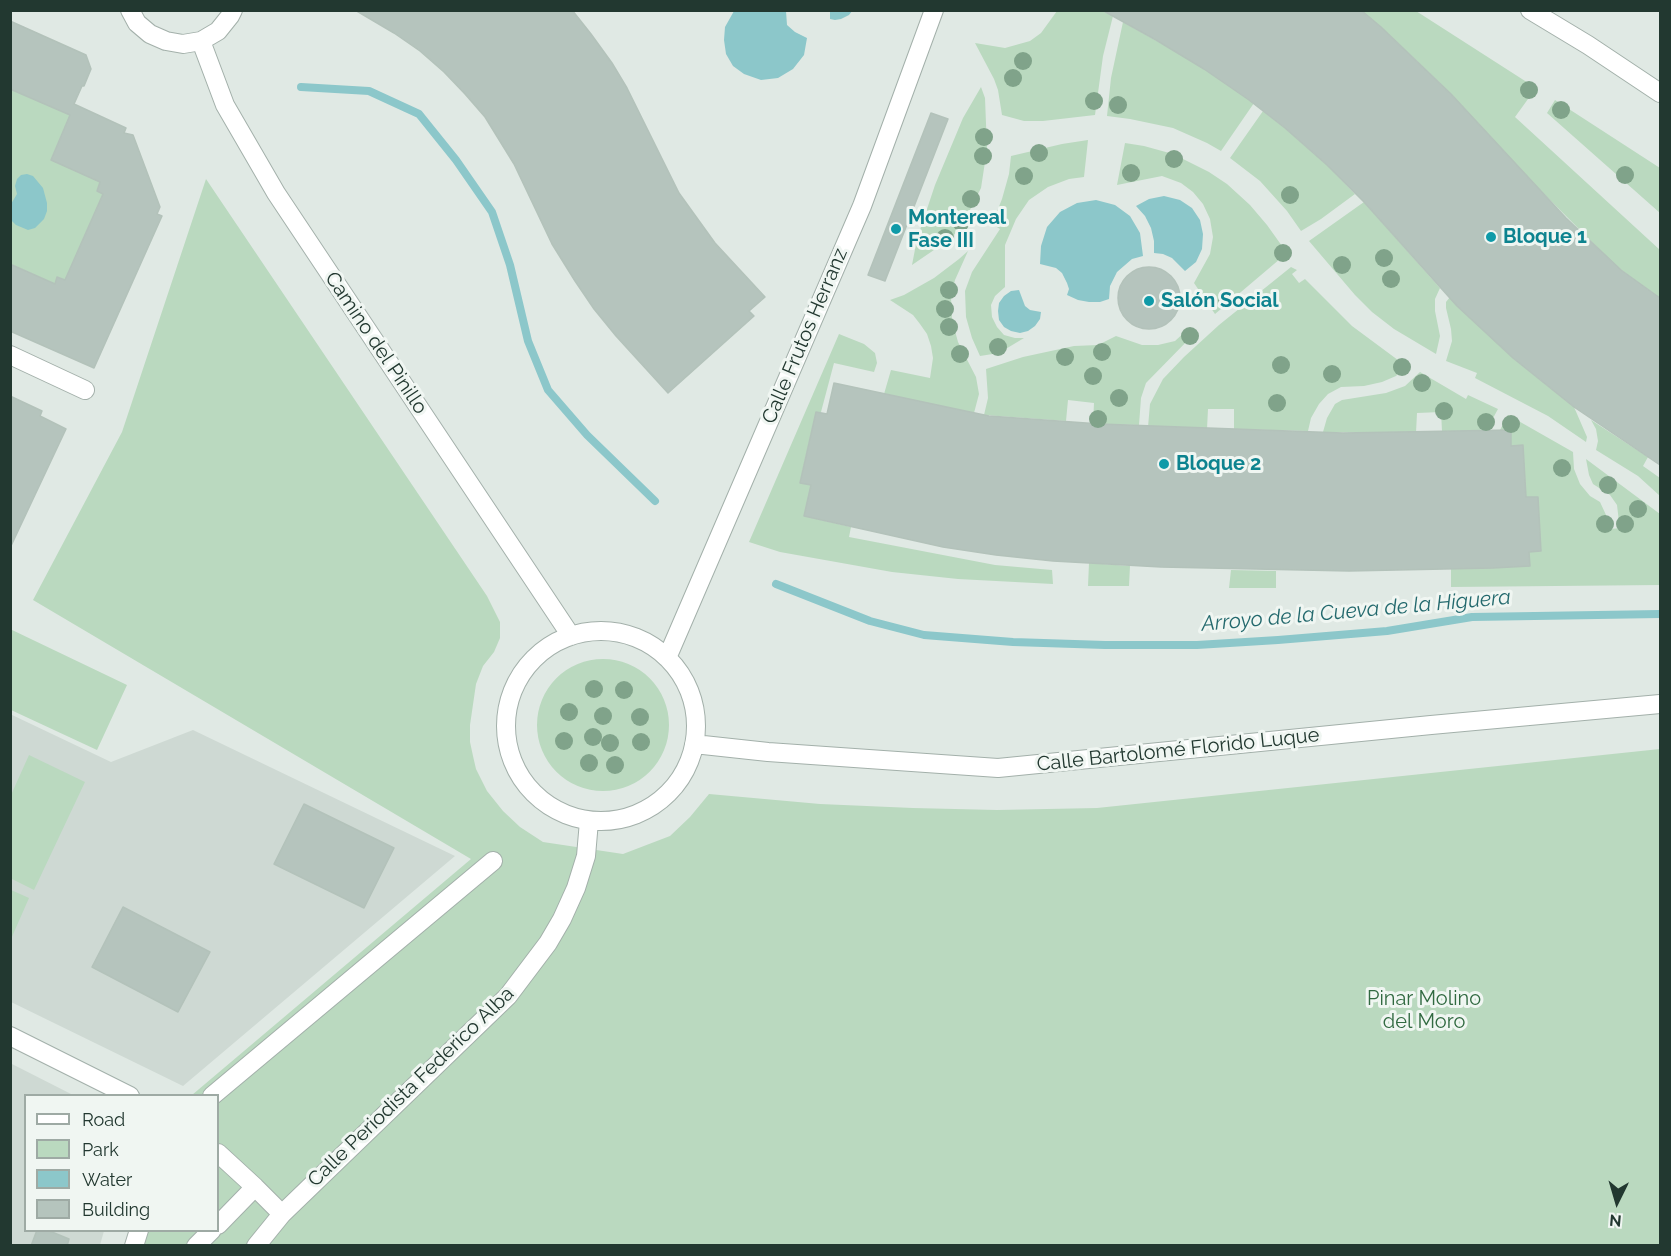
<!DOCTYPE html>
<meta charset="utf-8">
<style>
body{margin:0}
#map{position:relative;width:1671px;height:1256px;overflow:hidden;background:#e0e9e4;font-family:Raleway,sans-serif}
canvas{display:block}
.frame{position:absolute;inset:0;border:12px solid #223830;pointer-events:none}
.legend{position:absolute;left:24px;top:1094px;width:195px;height:138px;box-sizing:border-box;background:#f0f6f2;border:2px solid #9eaaa4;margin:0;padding:8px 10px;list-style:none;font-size:18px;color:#223830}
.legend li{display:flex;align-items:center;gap:12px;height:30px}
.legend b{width:30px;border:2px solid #9eaaa4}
.north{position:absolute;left:1587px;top:1172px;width:60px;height:60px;-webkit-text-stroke:4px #f0f6f2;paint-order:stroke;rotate:185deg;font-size:16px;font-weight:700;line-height:24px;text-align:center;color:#223830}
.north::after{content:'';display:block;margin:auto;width:21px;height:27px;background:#223830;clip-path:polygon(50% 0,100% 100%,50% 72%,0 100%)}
</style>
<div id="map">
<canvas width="1671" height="1256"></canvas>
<div class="frame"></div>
<ul class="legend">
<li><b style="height:8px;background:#fff"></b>Road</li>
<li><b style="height:16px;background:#bad9bf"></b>Park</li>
<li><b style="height:16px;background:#8cc7ca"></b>Water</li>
<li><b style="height:16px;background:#b5c4bd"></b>Building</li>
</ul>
<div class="north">N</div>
</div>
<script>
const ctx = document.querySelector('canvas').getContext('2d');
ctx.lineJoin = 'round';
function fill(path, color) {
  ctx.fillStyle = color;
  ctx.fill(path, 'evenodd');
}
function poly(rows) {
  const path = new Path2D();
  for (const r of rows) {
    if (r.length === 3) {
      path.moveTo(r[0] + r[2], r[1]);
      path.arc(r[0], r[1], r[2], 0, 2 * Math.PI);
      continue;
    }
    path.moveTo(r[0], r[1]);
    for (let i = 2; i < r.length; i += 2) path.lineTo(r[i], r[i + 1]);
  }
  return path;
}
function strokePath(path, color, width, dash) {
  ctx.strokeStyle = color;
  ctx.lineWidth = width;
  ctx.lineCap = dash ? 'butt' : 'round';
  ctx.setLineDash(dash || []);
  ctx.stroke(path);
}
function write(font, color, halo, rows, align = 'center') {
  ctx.font = font + ' Raleway,sans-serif';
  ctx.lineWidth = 6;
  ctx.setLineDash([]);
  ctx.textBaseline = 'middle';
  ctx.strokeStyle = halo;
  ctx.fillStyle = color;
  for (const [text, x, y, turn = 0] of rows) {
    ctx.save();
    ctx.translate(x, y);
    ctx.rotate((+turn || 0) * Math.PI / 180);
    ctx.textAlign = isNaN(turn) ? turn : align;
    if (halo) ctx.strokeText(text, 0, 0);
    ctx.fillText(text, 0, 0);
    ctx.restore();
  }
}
fill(poly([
 [10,714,111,762,193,730,455,856,183,1086,11,1002],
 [10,1063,73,1095,26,1096,26,1230,104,1231,100,1245,11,1245]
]), '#ced9d3');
fill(poly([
 [1057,11,1102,11,1113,16,1103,56,1095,115,1043,121,1024,121,1002,115,998,90,994,79,975,43,1005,48,1030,41,1041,33],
 [1361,11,1416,11,1536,88,1515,117,1660,250,1660,298,1617,267,1531,181,1442,85,1381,27],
 [1123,22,1196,63,1254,103,1221,151,1207,143,1173,128,1130,119,1107,116,1111,78],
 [981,87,985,98,987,149,981,188,962,226,950,239,912,265,917,239,935,185,963,118],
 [11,89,70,115,51,160,100,182,97,191,103,194,65,280,58,277,55,284,11,264],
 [1555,100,1660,168,1660,213,1547,113],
 [1263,111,1285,128,1327,165,1355,194,1321,219,1301,231,1287,211,1260,181,1230,158],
 [1088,140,1084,177,1069,179,1048,187,1029,200,1016,219,1005,245,1005,287,995,296,991,305,992,317,997,327,1004,335,1015,338,1024,338,999,353,980,356,972,338,966,317,965,291,972,272,1000,229,992,224,1002,199,1009,174,1011,156,1062,144],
 [1125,143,1144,146,1173,154,1209,172,1227,184,1250,205,1267,225,1287,253,1215,314,1194,283,1210,254,1213,237,1210,219,1203,204,1193,192,1181,183,1162,176,1117,185],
 [206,179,487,596,500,622,500,638,494,652,483,666,476,684,470,725,470,742,473,756,476,769,487,791,503,811,520,827,543,842,623,854,670,836,690,817,709,794,820,804,913,808,997,810,1097,808,1660,749,1660,1245,136,1245,137,1231,218,1230,218,1096,192,1095,471,859,33,600,122,432],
 [1364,202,1440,288,1435,299,1435,311,1440,336,1436,354,1394,329,1372,312,1355,295,1309,241],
 [968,251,955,280,951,297,952,320,958,342,976,377,979,394,974,413,884,394,891,370,930,378,933,358,931,346,927,334,920,324,913,315,890,300,904,295,934,278,959,259],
 [1291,267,1297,270,1292,274,1299,283,1305,279,1352,326,1406,366,1396,376,1382,382,1364,386,1341,387,1328,394,1319,404,1311,418,1308,431,1234,429,1234,409,1208,409,1207,429,1148,427,1150,404,1163,379,1184,357,1219,325],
 [1450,297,1513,358,1574,407,1587,437,1586,442,1548,416,1475,378,1477,373,1446,361,1452,341,1451,329,1446,308,1446,302],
 [1187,330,1192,336,1146,383,1141,398,1139,425,1093,424,1094,403,1068,400,1066,421,984,415,988,398,986,369,1023,357,1074,346,1098,345,1116,336,1142,345,1158,345,1175,341],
 [839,334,864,344,875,353,877,363,874,372,834,363,821,412,816,412,800,482,811,485,804,516,851,527,849,537,995,565,1052,570,1053,584,958,579,892,572,780,552,749,542],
 [1420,372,1466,399,1468,395,1498,409,1486,431,1442,431,1441,412,1417,413,1416,433,1323,432,1327,418,1335,404,1342,400,1386,393,1405,386],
 [1508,415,1573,452,1574,469,1580,484,1590,496,1600,502,1606,515,1609,529,1622,528,1619,522,1617,505,1610,495,1593,484,1589,475,1586,459,1660,514,1660,585,1451,587,1451,569,1529,566,1529,552,1541,551,1538,498,1526,497,1523,446,1511,446,1500,430],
 [1591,420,1648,457,1643,466,1660,478,1660,496,1638,476,1596,450,1598,441,1596,429],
 [1089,563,1130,566,1129,586,1088,586],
 [1231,570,1276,571,1276,588,1229,588],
 [10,629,127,685,97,750,11,710],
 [603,725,66],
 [29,755,85,782,34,890,10,878,11,795],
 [11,890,29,898,11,939]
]), '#bad9bf');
fill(poly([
 [734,11,786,11,787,25,795,32,807,38,804,55,793,69,778,78,761,80,744,74,733,66,726,54,724,40,725,27],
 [830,11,830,10,852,11,849,15,841,19,835,20,830,19],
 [27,174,33,176,43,188,47,203,47,211,44,219,35,228,28,230,16,225,11,220,10,217,11,204,17,194,15,186,17,179,21,175],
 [1164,196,1180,200,1192,208,1200,220,1203,234,1202,249,1196,262,1185,271,1172,258,1163,254,1154,253,1154,241,1151,228,1145,216,1136,206,1149,199],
 [1096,200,1115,205,1130,216,1140,233,1143,256,1132,259,1117,272,1110,286,1109,299,1100,302,1089,302,1078,300,1067,295,1069,289,1067,283,1062,273,1056,268,1040,264,1041,246,1047,227,1060,212,1077,203],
 [1019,290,1025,306,1030,310,1041,312,1040,319,1035,326,1028,331,1020,333,1011,331,1004,327,999,320,998,311,999,303,1004,296,1011,291]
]), '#8cc7ca');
strokePath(poly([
 [301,87,369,91,419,114,456,160,492,212,510,265,528,341,548,390,587,435,655,501],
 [776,584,870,621,924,635,1013,642,1105,645,1197,645,1278,640,1387,631,1472,617,1660,614]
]), '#8cc7ca', 8);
const building = poly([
 [355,10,572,10,591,34,612,63,627,88,679,193,715,243,765,297,749,311,754,316,668,393,616,336,594,309,575,281,552,244,514,164,485,117,465,94,444,72,420,51,394,33,355,10],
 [1102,10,1362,11,1381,27,1451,94,1566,218,1621,270,1660,298,1660,465,1574,407,1513,358,1457,306,1364,202,1327,165,1285,128,1249,100,1204,69,1156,40,1102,10],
 [10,21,86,55,91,69,84,86,82,86,74,104,126,128,124,133,133,135,160,207,157,214,162,216,94,368,10,331,10,264,55,284,57,277,65,280,103,194,97,191,100,182,51,160,70,115,10,89,10,21],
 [931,113,948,119,885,281,868,275,931,113],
 [1149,298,31],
 [834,383,989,416,1100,424,1343,433,1511,430,1511,446,1523,445,1526,497,1538,497,1541,551,1529,552,1530,566,1493,568,1349,571,1161,567,1053,561,996,555,943,547,804,516,811,485,800,483,816,412,827,414,834,383],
 [10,396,42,411,40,416,66,429,10,548,10,396],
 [304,804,394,848,364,908,274,864,304,804],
 [123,907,210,952,178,1012,92,967,123,907],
 [37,1230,47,1230,69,1239,67,1246,31,1246,37,1230]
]);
fill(building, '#b5c4bd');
strokePath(building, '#b3c2ba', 1.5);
const minor = poly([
 [130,10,137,23,150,34,166,41,183,44,201,41,218,31,230,16,233,10],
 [1530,10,1588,45,1660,93],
 [201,41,225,105,276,193,571,636],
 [10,355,85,390],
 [601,726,95],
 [667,658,862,206,934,10],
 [694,744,768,752,998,768,1431,725,1660,704],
 [10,1036,130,1096],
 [212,1096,493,861],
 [218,1153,255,1187,282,1214],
 [218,1225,255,1187],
 [134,1246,139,1230],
 [196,1246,212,1230],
 [256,1246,282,1214,508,996,548,943,562,919,576,888,586,856,589,821]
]);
strokePath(minor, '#a3b0aa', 20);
strokePath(minor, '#fff', 18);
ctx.fillStyle = '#80a38a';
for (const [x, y] of [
 [1023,61],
 [1013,78],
 [1529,90],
 [1094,101],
 [1118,105],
 [1561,110],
 [984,137],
 [1039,153],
 [983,156],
 [1174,159],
 [1131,173],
 [1625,175],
 [1024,176],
 [1290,195],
 [971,199],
 [961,222],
 [945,238],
 [1283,253],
 [1384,258],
 [1342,265],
 [1391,279],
 [949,290],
 [1227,299],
 [945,309],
 [949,327],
 [1190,336],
 [998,347],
 [1102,352],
 [960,354],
 [1065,357],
 [1281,365],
 [1402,367],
 [1332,374],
 [1093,376],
 [1422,383],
 [1119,398],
 [1277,403],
 [1444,411],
 [1098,419],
 [1486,422],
 [1511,424],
 [1562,468],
 [1608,485],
 [1638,509],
 [1605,524],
 [1625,524],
 [594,689],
 [624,690],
 [569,712],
 [603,716],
 [640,717],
 [593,737],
 [564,741],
 [641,742],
 [610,743],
 [589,763],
 [615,765]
]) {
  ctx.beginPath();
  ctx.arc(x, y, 9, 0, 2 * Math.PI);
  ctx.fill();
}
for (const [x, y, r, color] of [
 [896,229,6,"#0f9aa8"],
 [1491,237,6,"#0f9aa8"],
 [1149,301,6,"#0f9aa8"],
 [1164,464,6,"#0f9aa8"]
]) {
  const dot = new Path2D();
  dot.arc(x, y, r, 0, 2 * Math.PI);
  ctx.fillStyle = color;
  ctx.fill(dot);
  strokePath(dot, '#f0f6f2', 2);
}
write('bold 20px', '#0d838f', '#f0f6f2', [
 ["Montereal",908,218],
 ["Fase III",908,241],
 ["Bloque 1",1503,237],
 ["Salón Social",1161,301],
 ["Bloque 2",1176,464]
], 'left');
write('20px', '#223830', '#f0f6f2', [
 ["Calle Frutos Herranz",805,336,-67],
 ["Camino del Pinillo",376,343,56],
 ["Calle Bartolomé Florido Luque",1178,750,-6],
 ["Calle Periodista Federico Alba",411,1087,-44]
]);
write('20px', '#316a41', '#f0f6f2', [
 ["Pinar Molino",1424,999],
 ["del Moro",1424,1022]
]);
write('italic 21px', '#23696d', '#f0f6f2', [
 ["Arroyo de la Cueva de la Higuera",1356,611,-5]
]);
</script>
